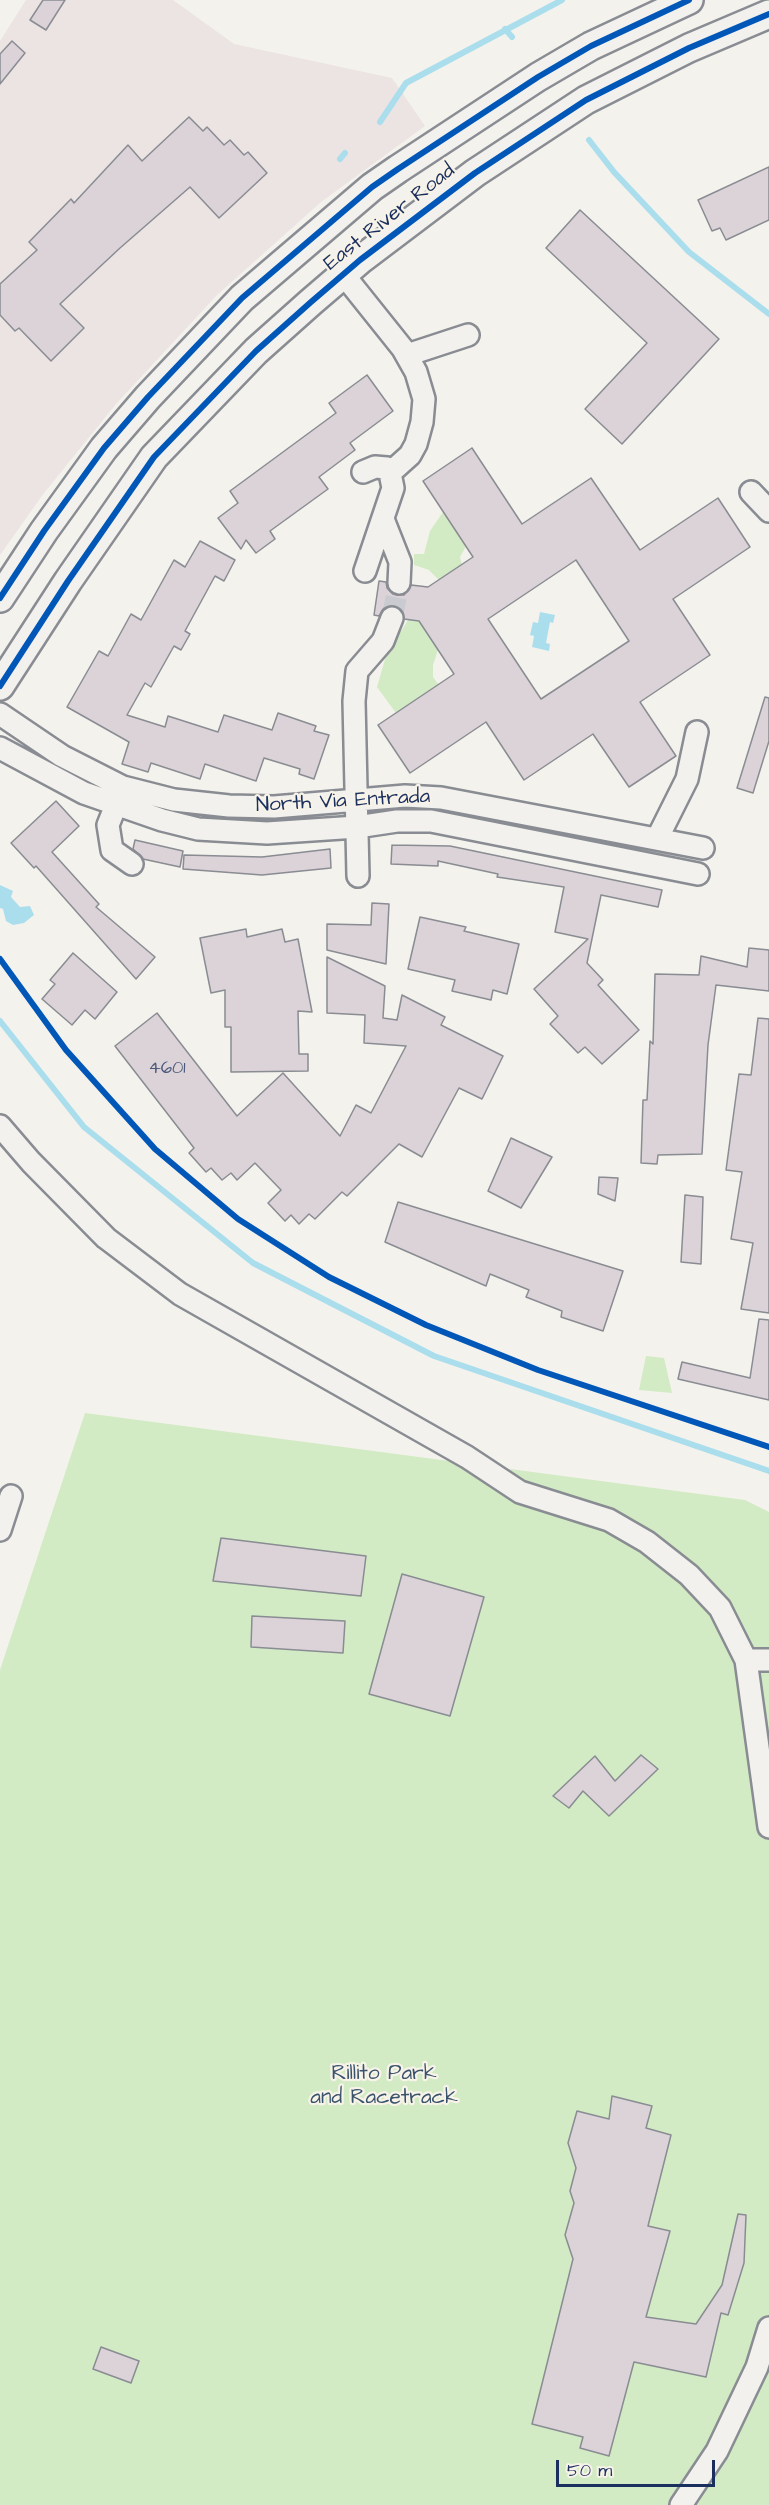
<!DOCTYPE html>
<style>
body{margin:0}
#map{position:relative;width:769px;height:2505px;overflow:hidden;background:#f4f2ec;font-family:"Architects Daughter",sans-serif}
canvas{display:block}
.scale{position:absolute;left:556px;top:2460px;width:159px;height:27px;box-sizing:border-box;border:3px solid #1b2f5e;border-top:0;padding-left:8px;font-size:18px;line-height:21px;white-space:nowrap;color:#1b2f5e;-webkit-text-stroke:4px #f7f3e8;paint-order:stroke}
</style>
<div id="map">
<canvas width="769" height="2505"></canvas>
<div class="scale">50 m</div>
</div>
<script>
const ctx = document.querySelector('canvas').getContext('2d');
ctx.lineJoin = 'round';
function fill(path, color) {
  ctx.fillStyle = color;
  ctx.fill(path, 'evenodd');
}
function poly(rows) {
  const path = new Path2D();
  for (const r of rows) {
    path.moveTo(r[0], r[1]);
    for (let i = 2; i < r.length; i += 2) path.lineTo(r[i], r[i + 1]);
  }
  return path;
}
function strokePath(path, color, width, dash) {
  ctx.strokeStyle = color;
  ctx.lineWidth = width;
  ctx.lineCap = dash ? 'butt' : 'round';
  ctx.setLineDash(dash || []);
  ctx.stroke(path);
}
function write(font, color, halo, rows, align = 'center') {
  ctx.font = font + ' "Architects Daughter",sans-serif';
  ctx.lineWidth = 4.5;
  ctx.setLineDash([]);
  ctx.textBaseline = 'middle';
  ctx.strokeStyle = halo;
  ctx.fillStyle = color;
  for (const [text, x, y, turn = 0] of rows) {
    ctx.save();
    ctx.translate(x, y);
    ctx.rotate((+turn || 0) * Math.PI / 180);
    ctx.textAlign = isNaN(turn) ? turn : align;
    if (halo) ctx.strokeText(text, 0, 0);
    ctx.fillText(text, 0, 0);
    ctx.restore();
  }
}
fill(poly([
 [26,0,173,0,234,44,392,78,425,126,321,202,217,295,116,404,44,493,0,555,0,41]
]), '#ece3e3');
fill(poly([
 [443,512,466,546,460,557,462,565,439,580,429,570,414,565,414,554,424,554,430,531],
 [408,620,419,621,438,650,433,665,433,677,438,684,396,713,377,687,386,656],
 [646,1356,664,1358,672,1393,639,1390],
 [85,1413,745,1500,769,1512,769,2505,0,2505,0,1670]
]), '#d2ebc4');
fill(poly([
 [540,612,555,615,553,623,550,622,546,643,550,644,549,651,532,647,534,636,530,635,533,622,538,623],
 [0,885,13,891,11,897,20,907,30,906,34,915,24,923,13,925,6,921,3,909,0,908]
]), '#abdeed');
strokePath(poly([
 [505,29,512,37],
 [380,122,406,83,562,0],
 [589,140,614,172,689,252,769,314],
 [340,159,345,153],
 [0,1021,84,1127,253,1263,434,1356,769,1471]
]), '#abdeed', 6);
const building = poly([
 [43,0,65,0,46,30,30,20,43,0],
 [12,41,25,53,0,84,0,54,12,41],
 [189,117,203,131,207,127,224,145,230,140,244,155,248,152,267,173,219,218,190,187,120,248,60,304,84,328,51,361,19,328,15,331,0,315,0,284,37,250,29,242,71,199,74,203,128,145,142,161,189,117],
 [769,167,769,220,726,240,720,228,712,231,698,200,769,167],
 [580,210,719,339,622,444,585,409,647,343,546,248,580,210],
 [367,375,393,411,350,443,355,450,319,477,328,489,270,531,275,539,256,553,246,540,241,549,218,518,238,503,230,491,336,413,329,403,367,375],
 [472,448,522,524,591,478,640,550,718,498,750,547,673,599,710,655,640,702,676,756,629,787,593,734,524,780,486,722,410,773,378,725,454,674,419,621,404,619,402,611,396,606,390,606,384,608,379,616,374,615,379,581,386,582,387,588,393,594,404,595,411,585,428,587,473,557,423,481,472,448],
 [576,560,629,641,541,699,488,619,576,560],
 [200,541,235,560,224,581,215,576,185,631,190,634,181,650,174,646,151,687,145,683,127,715,165,727,168,716,218,732,224,715,272,730,278,713,316,726,314,731,329,735,314,779,299,774,300,769,264,758,256,781,205,764,200,779,151,763,148,772,122,764,129,742,67,707,99,651,108,656,131,614,141,620,174,560,185,567,200,541],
 [765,697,769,698,769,741,753,793,737,788,765,697],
 [56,801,79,826,52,852,99,904,96,907,155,957,136,979,36,866,34,868,11,843,56,801],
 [135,840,183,851,180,867,143,859,133,849,135,840],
 [392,845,450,846,662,890,658,907,601,895,587,963,603,980,598,985,639,1030,602,1064,585,1047,578,1053,550,1024,558,1016,534,989,588,939,555,932,564,887,497,877,498,874,438,861,438,866,391,864,392,845],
 [330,849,331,868,262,875,183,869,184,855,262,857,330,849],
 [372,903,389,904,386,964,327,950,327,924,371,925,372,903],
 [420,917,466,927,464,931,519,944,507,994,493,990,491,1000,452,991,455,980,408,969,420,917],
 [246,929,247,937,282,929,285,942,298,939,312,1012,298,1011,299,1054,308,1054,308,1071,231,1072,231,1027,225,1027,225,990,211,993,200,938,246,929],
 [749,948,769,950,769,991,716,985,708,1045,702,1154,658,1155,657,1164,641,1163,643,1100,647,1100,650,1041,653,1044,655,974,699,975,701,956,747,967,749,948],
 [73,953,117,992,95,1019,85,1010,72,1025,42,999,55,984,50,980,73,953],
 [327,957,385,986,383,1018,397,1020,402,995,445,1017,441,1025,503,1056,482,1099,459,1088,422,1157,399,1144,347,1196,342,1192,315,1219,309,1214,299,1224,291,1215,285,1221,268,1203,281,1190,255,1163,237,1180,231,1173,222,1180,211,1168,206,1172,189,1153,194,1148,115,1046,157,1013,237,1116,283,1073,340,1136,356,1105,371,1113,406,1046,364,1043,365,1015,327,1013,327,957],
 [758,1018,769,1019,769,1313,741,1309,753,1243,731,1239,742,1172,726,1170,739,1074,751,1075,758,1018],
 [511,1138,552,1157,521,1208,488,1191,511,1138],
 [599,1177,618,1178,615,1201,598,1194,599,1177],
 [685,1195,703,1197,701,1264,681,1262,685,1195],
 [398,1202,623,1271,603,1331,561,1317,562,1311,526,1297,529,1290,490,1274,486,1286,385,1242,398,1202],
 [759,1319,769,1320,769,1400,678,1379,682,1362,750,1378,759,1319],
 [221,1538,366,1556,361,1596,213,1581,221,1538],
 [402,1574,484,1597,450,1716,369,1694,402,1574],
 [252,1616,345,1621,343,1653,251,1647,252,1616],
 [641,1755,658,1769,609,1816,583,1791,569,1808,553,1796,595,1756,615,1781,641,1755],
 [612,2096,652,2106,646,2128,671,2135,648,2226,670,2231,646,2317,696,2324,722,2285,738,2214,746,2215,744,2263,728,2315,721,2313,706,2377,634,2362,609,2456,580,2448,583,2437,532,2424,573,2259,565,2235,574,2203,570,2191,576,2168,568,2143,577,2111,609,2119,612,2096],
 [101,2347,139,2361,131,2383,93,2369,101,2347]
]);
fill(building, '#dbd3d8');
strokePath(building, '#898c92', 1.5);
strokePath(poly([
 [392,618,399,583]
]), '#c9cbd0', 21, [21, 10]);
const minor = poly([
 [343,274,403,349,416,372,424,399,422,422,416,444,410,455,390,473],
 [407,355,468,335],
 [363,472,375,467,387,468,390,473,393,488,365,571],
 [751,492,769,511],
 [383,519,400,562,399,583],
 [0,714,62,756,123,787,174,800,229,806,274,807,405,796,441,798,703,848],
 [0,748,84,793,162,820,198,829,267,833,357,827,397,821,431,821,698,874],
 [116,805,108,825,112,850,132,864],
 [657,839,687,779,697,732],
 [358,876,354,701,357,671,383,641,392,618],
 [0,1126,31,1162,106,1238,180,1294,467,1457,520,1492,609,1520,647,1542,689,1575,720,1608,746,1660,769,1827],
 [0,1530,11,1496],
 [746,1660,769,1660],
 [681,2505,717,2451,757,2367,769,2328]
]);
const major = poly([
 [0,598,44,531,104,448,148,397,242,298,372,187,398,169,538,77,591,46,689,0],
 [0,686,68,581,154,457,256,351,311,302,360,260,475,173,586,100,689,48,769,14]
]);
strokePath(minor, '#898c92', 26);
strokePath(major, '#898c92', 32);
strokePath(minor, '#f2f1ed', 21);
strokePath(major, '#f2f1ed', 27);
strokePath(poly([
 [0,598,44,531,104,448,148,397,242,298,372,187,398,169,538,77,591,46,689,0],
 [0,686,68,581,154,457,256,351,311,302,360,260,475,173,586,100,689,48,769,14],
 [0,959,66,1050,155,1149,238,1219,329,1277,426,1325,538,1370,769,1447]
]), '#0057b8', 6);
write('18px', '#4b587c', null, [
 ["4601",167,1069]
]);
write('21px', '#1b2f5e', '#f7f3e8', [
 ["East River Road",390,218,-38],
 ["North Via Entrada",343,802,-3]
]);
write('21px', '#3a536c', '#f7f3e8', [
 ["Rillito Park",384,2075],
 ["and Racetrack",384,2099]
]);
</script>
